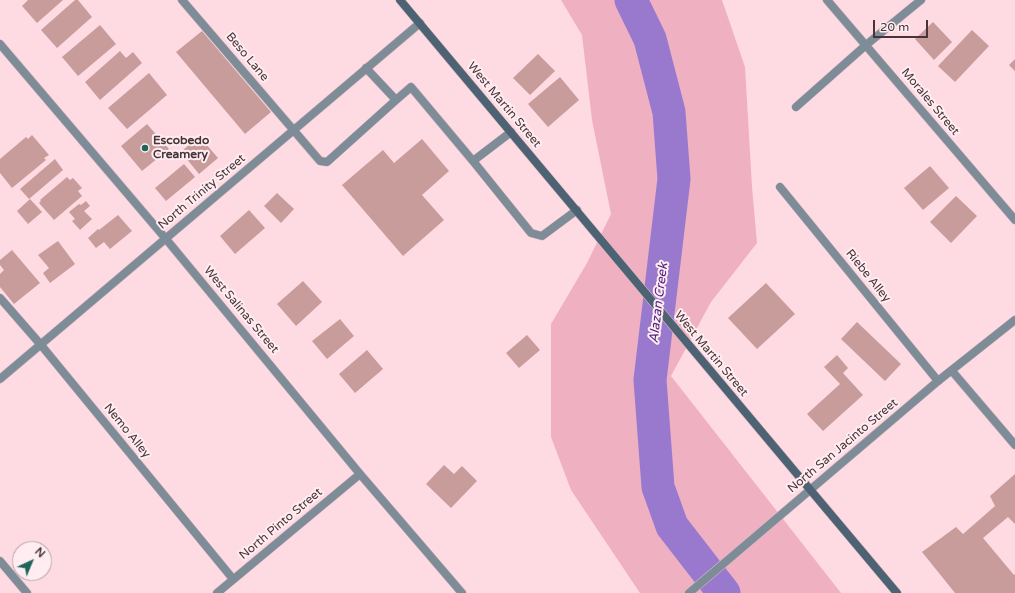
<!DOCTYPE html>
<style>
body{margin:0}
#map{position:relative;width:1015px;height:593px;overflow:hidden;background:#fedae3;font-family:"Varela Round",sans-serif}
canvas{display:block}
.north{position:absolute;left:12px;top:541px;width:40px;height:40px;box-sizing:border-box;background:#ffedf1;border:1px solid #b5a3a7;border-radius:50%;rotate:44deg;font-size:11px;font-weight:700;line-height:16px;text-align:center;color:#463439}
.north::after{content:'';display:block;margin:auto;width:14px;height:18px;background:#1d6559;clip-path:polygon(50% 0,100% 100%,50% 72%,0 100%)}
.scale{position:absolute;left:873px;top:20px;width:55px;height:18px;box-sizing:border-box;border:2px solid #463439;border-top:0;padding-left:5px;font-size:12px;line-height:14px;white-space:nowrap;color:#463439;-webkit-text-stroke:3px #ffedf1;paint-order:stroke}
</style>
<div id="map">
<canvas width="1015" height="593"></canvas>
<div class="north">N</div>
<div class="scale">20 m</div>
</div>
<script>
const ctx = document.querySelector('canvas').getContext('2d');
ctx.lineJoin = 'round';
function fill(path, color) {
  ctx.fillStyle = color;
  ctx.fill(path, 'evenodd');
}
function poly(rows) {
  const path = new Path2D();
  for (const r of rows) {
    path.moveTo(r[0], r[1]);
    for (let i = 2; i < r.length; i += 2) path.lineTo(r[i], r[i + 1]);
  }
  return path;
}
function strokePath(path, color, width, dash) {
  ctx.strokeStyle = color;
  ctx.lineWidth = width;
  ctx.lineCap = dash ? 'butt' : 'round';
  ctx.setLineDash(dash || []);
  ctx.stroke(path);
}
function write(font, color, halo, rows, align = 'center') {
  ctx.font = font + ' "Varela Round",sans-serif';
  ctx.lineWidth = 4;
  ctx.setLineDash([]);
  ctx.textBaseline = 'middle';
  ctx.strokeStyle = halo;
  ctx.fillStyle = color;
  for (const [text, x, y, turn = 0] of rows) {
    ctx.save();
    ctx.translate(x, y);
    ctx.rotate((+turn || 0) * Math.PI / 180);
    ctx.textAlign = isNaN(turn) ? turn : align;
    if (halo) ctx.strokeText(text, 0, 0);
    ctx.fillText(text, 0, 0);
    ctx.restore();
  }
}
fill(poly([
 [561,0,722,0,745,67,752,187,757,243,711,302,671,376,841,593,640,593,571,490,551,437,551,324,587,263,611,214,592,120,582,35]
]), '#efb0c2');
strokePath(poly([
 [631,0,650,39,669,112,674,179,650,380,658,487,672,526,724,593]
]), '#9979ce', 33);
fill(poly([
 [28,0,63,0,37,23,22,6],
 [75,0,78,0,92,17,57,48,41,30],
 [933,22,952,42,934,60,915,39],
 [100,25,116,44,78,76,62,57],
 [972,30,989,46,955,82,938,66],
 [202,31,271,112,245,134,176,52],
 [120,51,126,58,133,52,142,63,100,100,85,82],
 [538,54,555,71,530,95,513,78],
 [1015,59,1015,71,1009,65],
 [149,73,167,95,127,129,108,108],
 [560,77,579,100,548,127,528,104],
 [147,124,169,149,142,171,121,146],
 [32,135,49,155,44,158,46,160,12,188,0,173,0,159,26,137,28,139],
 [199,136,218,158,199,174,181,152],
 [422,139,449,171,422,195,444,220,403,256,342,185,383,150,394,163],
 [55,159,63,170,29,199,20,189],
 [184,164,195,177,166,201,155,188],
 [930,166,949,188,923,210,904,188],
 [67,177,70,180,73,178,82,188,78,191,82,196,54,220,39,203,41,201,40,200],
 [277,193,294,209,281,223,264,206],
 [956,196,977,216,951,243,930,222],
 [30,199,42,212,28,224,17,211],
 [86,201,90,206,84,211,92,219,80,230,72,221,75,219,69,212,79,204,81,205],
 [249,210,265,228,235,254,220,236],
 [118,215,132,231,110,249,104,242,96,248,88,238,98,229,99,230],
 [58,241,75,264,50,283,43,273,49,268,38,255],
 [12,250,40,283,14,304,0,287,0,274,4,270,0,265,0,260],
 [303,281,322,302,296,326,277,304],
 [766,283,795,314,757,349,728,318],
 [340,319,354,336,327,359,312,341],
 [857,322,901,364,885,381,841,339],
 [527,335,540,350,519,368,506,353],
 [367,350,383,369,355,393,339,374],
 [837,355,848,368,843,373,863,395,823,431,807,414,840,384,824,367],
 [444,465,454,474,462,466,477,481,451,508,426,484],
 [1015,474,1015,524,1008,517,983,538,1014,575,1015,574,1015,593,955,593,922,552,956,527,963,534,995,506,990,496]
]), '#c89c9b');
const lane = poly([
 [182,0,320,161,327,162,396,100],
 [366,68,396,100,411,87,473,161,511,132],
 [473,161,531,233,542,236,577,210],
 [780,187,938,381],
 [0,298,41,345,233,579],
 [952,371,1015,445]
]);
const street = poly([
 [827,0,1015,220],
 [0,44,166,239,360,474,462,593],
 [796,107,866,45,921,0],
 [0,379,420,23],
 [0,561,27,593],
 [217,593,360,474],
 [689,593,938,381,1015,320]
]);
const secondary = poly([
 [400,0,797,474,897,593]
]);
strokePath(lane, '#d9b9c1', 9);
strokePath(street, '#d9b9c1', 9);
strokePath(secondary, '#d9b9c1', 9);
strokePath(lane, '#7e8c97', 8);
strokePath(street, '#7e8c97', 8);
strokePath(secondary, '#4d6272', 8);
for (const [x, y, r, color] of [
 [145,148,4,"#1d6559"]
]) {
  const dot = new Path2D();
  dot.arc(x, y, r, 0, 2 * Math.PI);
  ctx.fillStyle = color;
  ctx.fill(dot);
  strokePath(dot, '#ffedf1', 1.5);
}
write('12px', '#463439', '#ffedf1', [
 ["Beso Lane",247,57,50],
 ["Morales Street",930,102,50],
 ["West Martin Street",504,105,50],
 ["North Trinity Street",202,192,-40],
 ["Riebe Alley",868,276,51],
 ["West Salinas Street",241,310,50],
 ["West Martin Street",711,354,50],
 ["Nemo Alley",127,431,51],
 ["North San Jacinto Street",843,446,-40],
 ["North Pinto Street",281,524,-40]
]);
write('bold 12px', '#463439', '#ffedf1', [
 ["Escobedo",153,141],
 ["Creamery",153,155]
], 'left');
write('italic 13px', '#4e1e82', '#ffedf1', [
 ["Alazan Creek",659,303,-83]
]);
</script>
